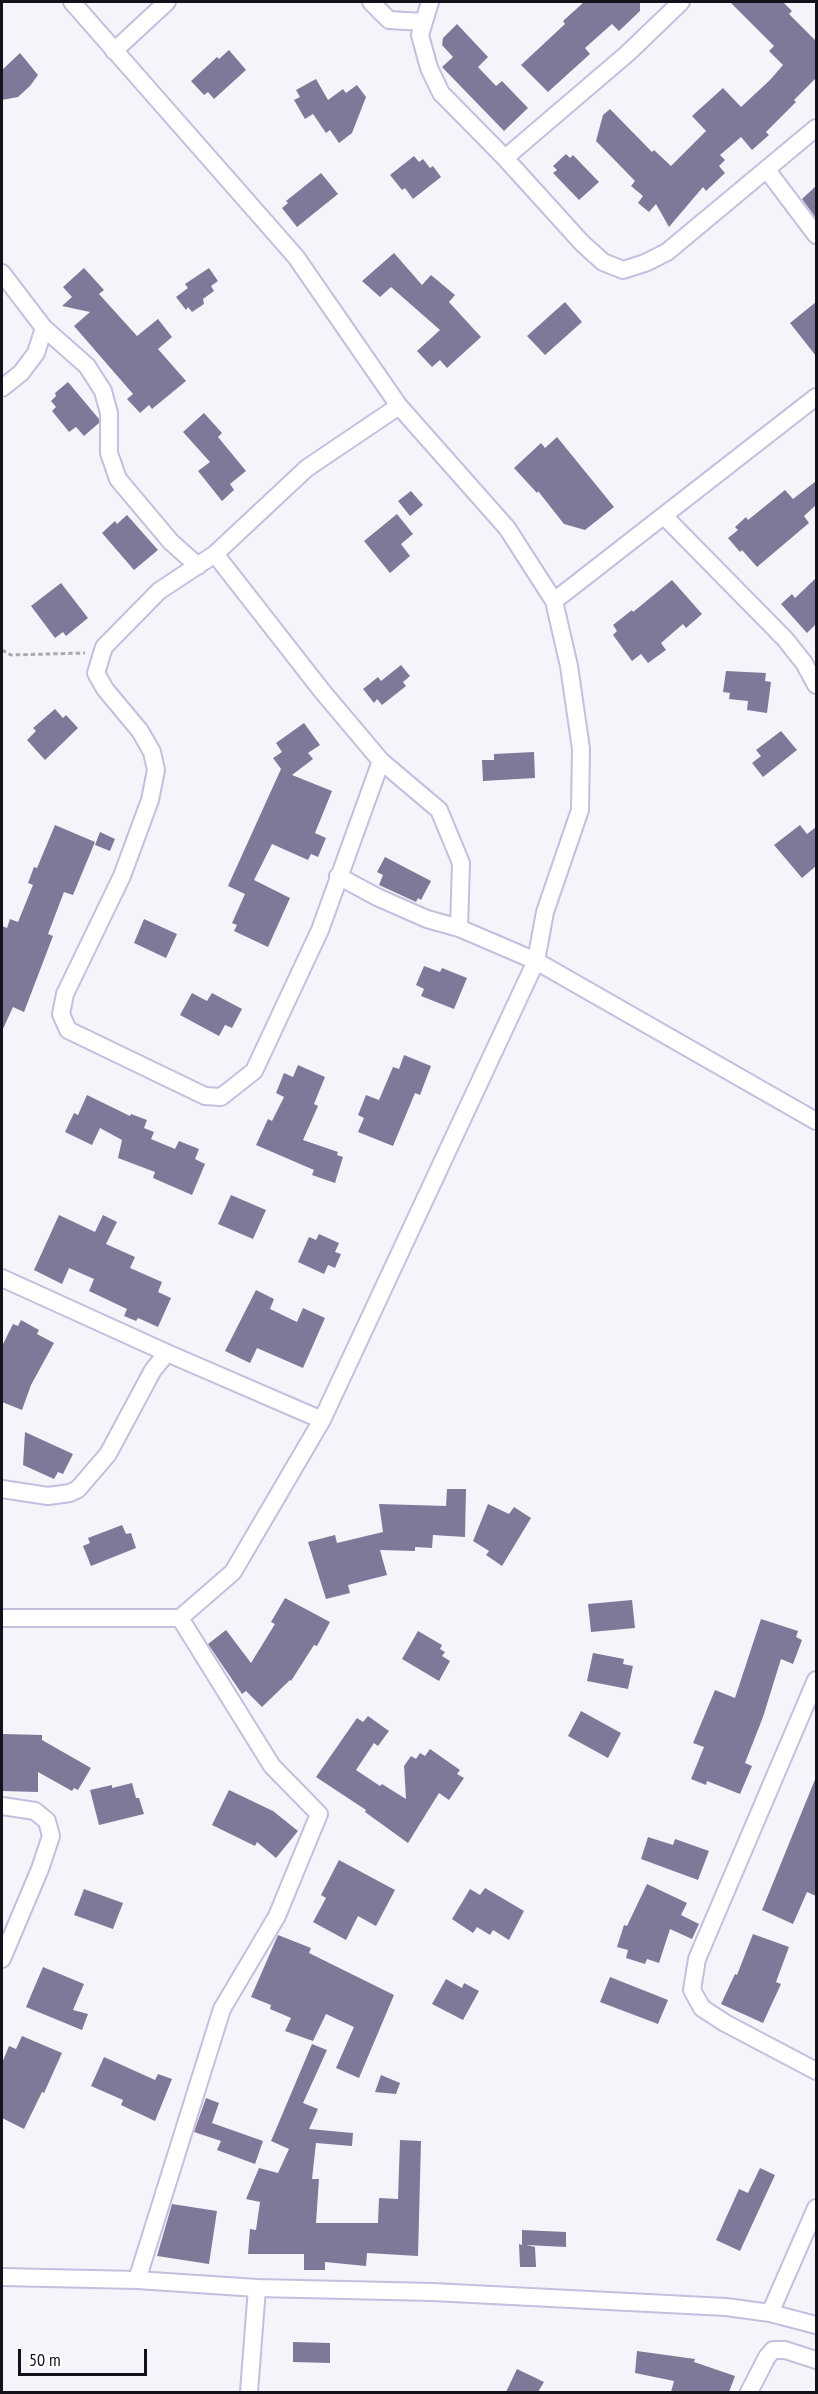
<!DOCTYPE html>
<style>
body{margin:0}
#map{position:relative;width:818px;height:2394px;overflow:hidden;background:#f6f4fb;font-family:"PT Sans Narrow",sans-serif}
canvas{display:block}
.frame{position:absolute;inset:0;border:3px solid #15111c;pointer-events:none}
.scale{position:absolute;left:18px;top:2349px;width:129px;height:27px;box-sizing:border-box;border:3px solid #15111c;border-top:0;padding-left:8px;font-size:18px;line-height:21px;white-space:nowrap;color:#15111c;-webkit-text-stroke:4px #fff;paint-order:stroke}
</style>
<div id="map">
<canvas width="818" height="2394"></canvas>
<div class="frame"></div>
<div class="scale">50 m</div>
</div>
<script>
const ctx = document.querySelector('canvas').getContext('2d');
ctx.lineJoin = 'round';
function fill(path, color) {
  ctx.fillStyle = color;
  ctx.fill(path, 'evenodd');
}
function poly(rows) {
  const path = new Path2D();
  for (const r of rows) {
    path.moveTo(r[0], r[1]);
    for (let i = 2; i < r.length; i += 2) path.lineTo(r[i], r[i + 1]);
  }
  return path;
}
function strokePath(path, color, width, dash) {
  ctx.strokeStyle = color;
  ctx.lineWidth = width;
  ctx.lineCap = dash ? 'butt' : 'round';
  ctx.setLineDash(dash || []);
  ctx.stroke(path);
}
fill(poly([
 [584,2,640,2,640,11,619,31,612,24,585,48,590,54,548,92,521,65,565,24,563,21],
 [730,2,783,2,792,11,789,14,816,41,816,78,794,100,796,102,766,132,769,135,752,150,741,137,720,155,725,160,719,166,725,173,706,191,703,187,669,227,656,204,649,212,638,203,643,196,631,186,635,181,596,141,603,115,610,109,652,152,654,150,671,166,706,131,692,116,723,88,741,107,770,80,783,65,769,51,774,46],
 [457,24,488,57,478,67,496,86,502,81,528,108,504,131,442,67,453,57,442,45,443,38],
 [229,50,246,70,214,99,208,92,204,95,191,81,217,57,219,59],
 [20,53,38,75,30,86,18,97,2,100,2,70],
 [316,79,328,100,343,89,346,93,357,85,366,97,352,133,339,143,330,130,326,133,313,114,305,119,294,100,300,97,296,90],
 [566,154,570,158,573,155,599,182,579,200,553,173,557,170,553,166],
 [414,156,419,162,423,159,430,168,433,166,441,177,413,199,405,188,402,190,390,175],
 [321,173,338,194,297,227,282,208,288,203,286,201],
 [816,186,816,218,802,199],
 [394,253,422,285,431,275,455,295,449,302,481,337,447,368,440,360,432,367,417,351,440,330,391,287,380,297,362,281],
 [84,268,104,290,99,294,137,336,158,319,172,337,158,349,186,381,152,409,149,405,140,413,127,399,133,394,74,326,90,312,62,306,72,297,63,287],
 [209,268,218,281,211,286,214,291,203,299,204,304,192,312,188,307,186,310,176,297,188,288,185,284],
 [565,302,582,322,545,355,527,336],
 [816,302,816,356,790,323],
 [68,382,99,419,99,423,84,436,76,427,69,432,52,411,56,407,51,401,56,396,55,393],
 [204,413,222,433,218,437,246,471,230,484,234,490,222,501,198,471,210,462,183,432],
 [557,437,614,507,585,530,564,524,538,491,537,493,514,468,541,443,545,448],
 [816,481,816,505,804,516,809,523,757,567,742,550,740,552,728,538,738,530,735,527,746,517,748,520,785,490,793,499],
 [411,491,423,505,410,516,398,501],
 [397,514,413,534,401,544,410,556,390,573,364,541],
 [127,515,158,550,134,570,102,533,115,521,117,524],
 [816,578,816,624,807,633,781,604,792,594,795,598],
 [672,580,702,614,686,628,683,624,661,643,666,650,648,663,641,654,632,661,613,635,617,631,613,625,632,610,633,612],
 [61,583,88,618,66,636,63,632,55,638,31,606],
 [401,665,410,676,403,682,406,686,382,705,377,699,374,703,363,689,378,677,381,681],
 [726,671,766,673,765,681,771,682,767,713,747,710,748,701,729,699,730,693,723,692],
 [55,709,63,718,66,715,78,728,45,760,27,740,36,731,33,728],
 [304,723,320,745,308,753,313,759,292,775,332,791,315,833,326,838,318,857,311,854,308,860,272,844,254,880,290,898,268,947,234,931,237,925,232,923,245,894,228,886,281,769,273,758,282,752,276,743],
 [781,731,797,750,763,777,752,763,761,756,756,750],
 [534,752,535,778,483,781,482,760,494,760,494,754],
 [55,825,95,842,73,895,64,892,48,934,53,936,24,1012,13,1007,2,1031,2,926,7,928,10,919,18,922,33,885,28,883,34,867,37,868],
 [800,825,807,834,816,827,816,866,802,878,774,845],
 [100,832,115,839,110,851,95,845],
 [385,857,431,881,421,900,418,898,416,902,379,885,383,875,377,872],
 [144,919,177,934,166,958,134,943],
 [424,966,440,972,442,968,467,978,454,1009,421,996,424,989,416,985],
 [192,993,207,1001,212,993,242,1009,232,1028,225,1025,219,1036,180,1015],
 [404,1055,431,1066,420,1095,415,1093,393,1146,358,1132,364,1118,358,1115,366,1095,379,1100,393,1067,399,1069],
 [298,1065,325,1077,314,1104,318,1106,303,1140,338,1152,337,1155,343,1157,335,1183,312,1175,314,1170,256,1145,268,1119,272,1121,284,1097,276,1093,284,1073,293,1077],
 [87,1095,130,1116,131,1114,147,1120,144,1128,154,1132,151,1139,175,1149,179,1141,199,1149,195,1159,205,1164,192,1195,153,1178,155,1172,118,1158,122,1140,100,1128,92,1145,65,1132,74,1113,78,1115],
 [231,1195,266,1210,253,1239,218,1224],
 [59,1215,95,1232,103,1215,117,1222,106,1244,135,1257,130,1268,162,1282,158,1292,171,1298,158,1327,138,1318,136,1321,124,1316,127,1309,89,1291,94,1279,69,1268,62,1284,34,1270],
 [319,1234,339,1243,335,1252,341,1254,335,1268,328,1265,324,1274,298,1262,309,1237,316,1240],
 [256,1290,274,1299,270,1309,297,1322,303,1308,325,1318,303,1368,257,1348,250,1363,225,1351],
 [21,1320,39,1330,37,1334,54,1343,31,1385,22,1410,2,1402,2,1346,13,1324,18,1326],
 [25,1432,73,1454,63,1474,58,1472,54,1479,23,1465],
 [447,1489,466,1489,465,1537,433,1535,432,1548,415,1547,415,1551,380,1550,387,1575,348,1585,350,1593,326,1599,308,1542,335,1535,337,1543,383,1532,379,1504,446,1506],
 [488,1504,509,1514,514,1507,531,1518,502,1566,486,1555,489,1551,473,1541],
 [122,1525,126,1534,131,1533,136,1548,91,1566,83,1546,90,1543,88,1538],
 [285,1598,330,1622,317,1646,314,1645,291,1681,290,1680,262,1707,246,1691,242,1694,208,1644,226,1630,251,1663,275,1624,271,1622],
 [632,1600,635,1628,591,1632,588,1604],
 [761,1619,798,1631,796,1637,802,1640,793,1664,781,1659,763,1717,745,1763,752,1766,740,1794,707,1781,706,1785,691,1779,704,1747,693,1743,715,1690,735,1698],
 [418,1631,442,1645,440,1649,445,1652,442,1656,450,1661,439,1681,402,1659],
 [593,1653,624,1659,623,1664,633,1666,628,1689,587,1681],
 [581,1711,621,1733,608,1758,568,1736],
 [368,1716,389,1731,378,1746,374,1743,356,1770,380,1786,382,1784,406,1799,404,1766,411,1756,416,1759,420,1753,425,1756,430,1749,460,1770,457,1774,464,1778,449,1800,439,1793,408,1843,365,1812,366,1810,316,1777,357,1718,363,1722],
 [3,1734,42,1735,42,1740,91,1768,78,1790,74,1788,72,1791,38,1772,38,1792,2,1791],
 [816,1777,816,1896,807,1892,793,1924,762,1910],
 [132,1783,136,1798,139,1798,144,1814,99,1825,90,1790,112,1785,112,1788],
 [229,1790,273,1811,298,1831,276,1858,257,1842,255,1846,212,1825],
 [648,1837,673,1845,675,1839,709,1851,698,1880,641,1859],
 [339,1860,395,1890,376,1926,358,1916,346,1940,313,1922,326,1898,321,1895],
 [647,1884,687,1903,681,1915,699,1924,692,1939,670,1929,659,1963,647,1959,645,1964,626,1958,628,1950,617,1947,624,1925,627,1926],
 [485,1888,524,1911,509,1940,493,1930,490,1935,477,1927,473,1933,452,1919,470,1889,480,1895],
 [84,1889,123,1903,113,1929,74,1915],
 [753,1934,789,1947,776,1982,781,1984,763,2023,721,2004,735,1974,737,1975],
 [278,1935,311,1948,309,1953,394,1995,359,2078,336,2068,354,2027,326,2014,313,2041,285,2031,291,2018,270,2009,271,2005,251,1997],
 [43,1967,84,1984,73,2010,88,2014,82,2030,26,2007],
 [610,1977,668,2000,658,2024,600,2002],
 [446,1979,462,1988,464,1983,479,1991,463,2020,432,2004],
 [22,2036,62,2053,44,2093,42,2092,24,2129,2,2118,2,2063,9,2046,16,2049],
 [312,2044,327,2050,303,2103,318,2109,309,2129,353,2133,352,2146,316,2143,312,2179,319,2179,316,2223,378,2223,379,2198,398,2199,400,2140,421,2141,418,2256,367,2253,366,2266,325,2262,325,2270,304,2270,304,2254,248,2254,250,2229,256,2230,260,2202,246,2199,259,2168,278,2173,289,2149,271,2141],
 [104,2057,155,2080,158,2074,172,2079,155,2121,121,2105,123,2100,91,2086],
 [381,2075,400,2083,396,2094,375,2092],
 [206,2098,219,2103,212,2123,263,2141,255,2164,217,2150,221,2141,194,2132],
 [760,2168,775,2175,740,2251,716,2240,739,2189,748,2193],
 [172,2204,217,2211,209,2264,157,2256],
 [522,2230,566,2232,566,2247,526,2245,535,2247,536,2267,520,2267,519,2244,522,2245],
 [293,2342,330,2343,330,2363,293,2362],
 [637,2351,695,2359,694,2362,735,2376,729,2392,671,2392,674,2381,635,2373],
 [517,2369,544,2382,538,2392,506,2392]
]), '#807898');
const minor = poly([
 [371,2,389,20,423,22],
 [430,2,420,35,429,68,441,93,505,158,582,243,603,262,623,270,645,263,667,252,816,128],
 [114,51,167,2],
 [505,158,628,53,681,2],
 [767,170,816,235],
 [2,273,44,328,87,366,103,391,109,413,109,453,118,479,171,542,198,566],
 [2,388,21,373,36,353,44,328],
 [664,516,785,639,804,663,816,685],
 [215,554,322,691,381,761,439,810,461,863,459,928],
 [554,601,816,397],
 [381,761,320,930,254,1071,221,1097,205,1096,68,1030,61,1014,65,994,122,876,150,800,156,770,152,752,140,731,105,689,96,673,104,647,159,591,215,554,307,468,399,406],
 [338,876,377,897,427,919,459,928,536,961,816,1121],
 [2,1278,167,1353,322,1420],
 [2,1489,48,1496,70,1493,78,1489,108,1454,153,1370,167,1353],
 [2,1618,180,1618,233,1572,322,1420,536,961,545,912,580,810,581,749,569,666,554,601,507,528,399,406,296,257,72,2],
 [816,1680,697,1959,692,1990,702,2008,725,2023,816,2071],
 [2,1806,35,1811,47,1821,51,1836,40,1869,2,1959],
 [2,2277,137,2280,257,2288,433,2292,726,2307,770,2313,816,2325],
 [137,2280,222,2009,277,1916,319,1814,272,1766,180,1618],
 [770,2313,816,2208],
 [249,2392,257,2288],
 [749,2392,767,2357,773,2350,785,2350,816,2360]
]);
strokePath(minor, '#c7bdde', 20);
strokePath(poly([
 [2,650,11,655,85,653]
]), '#a9a7af', 3, [4.5, 3]);
strokePath(minor, '#fff', 16);
</script>
